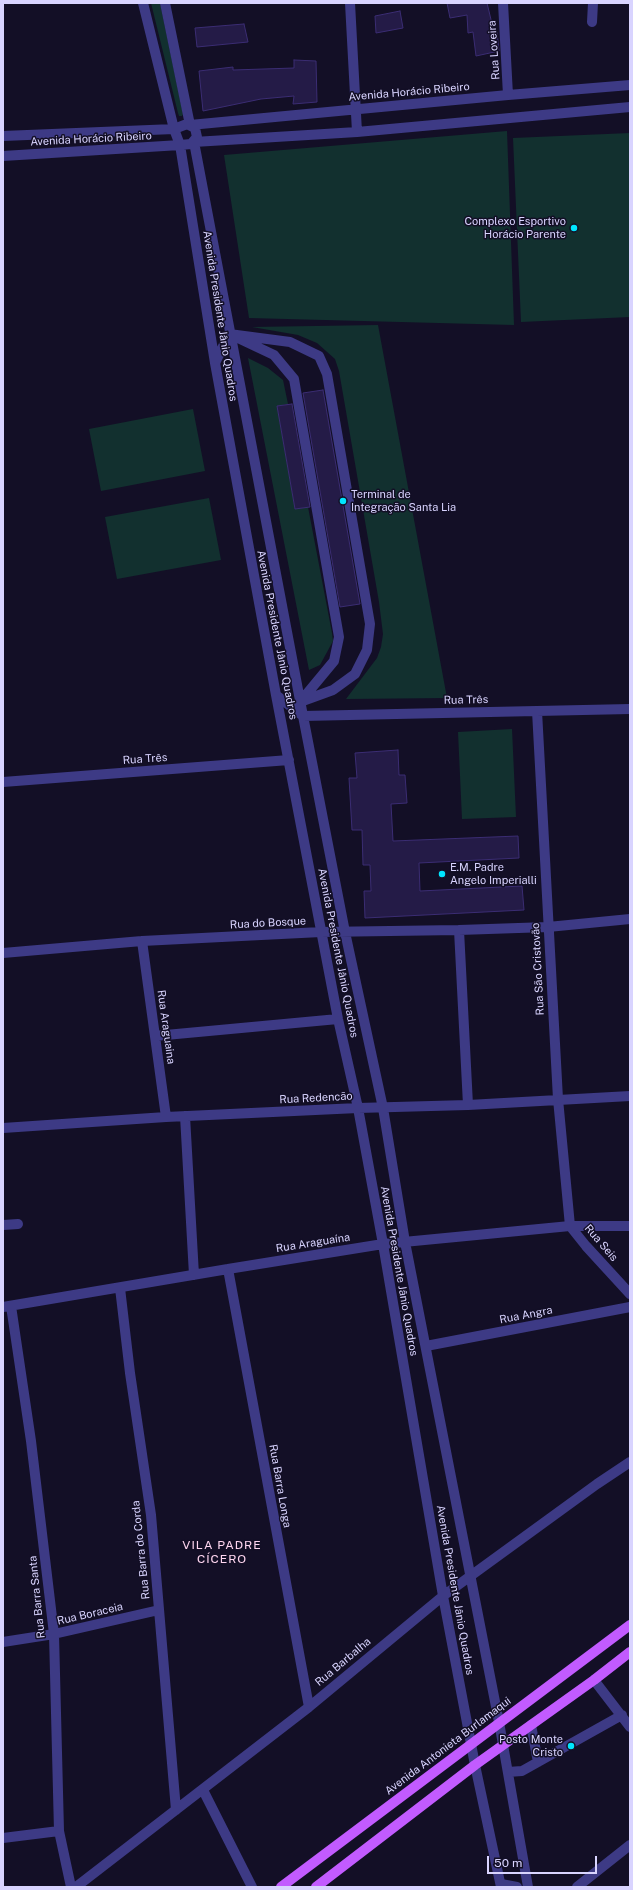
<!DOCTYPE html>
<meta charset="utf-8">
<style>
body{margin:0}
#map{position:relative;width:633px;height:1890px;overflow:hidden;background:#130f26;font-family:"Public Sans",sans-serif}
canvas{display:block}
.frame{position:absolute;inset:0;border:4px solid #d9d4ff;pointer-events:none}
.scale{position:absolute;left:487px;top:1856px;width:110px;height:18px;box-sizing:border-box;border:2px solid #d9d4ff;border-top:0;padding-left:5px;font-size:12px;line-height:14px;white-space:nowrap;color:#d9d4ff;-webkit-text-stroke:3px #130f26;paint-order:stroke}
</style>
<div id="map">
<canvas width="633" height="1890"></canvas>
<div class="frame"></div>
<div class="scale">50 m</div>
</div>
<script>
const ctx = document.querySelector('canvas').getContext('2d');
ctx.lineJoin = 'round';
function fill(path, color) {
  ctx.fillStyle = color;
  ctx.fill(path, 'evenodd');
}
function poly(rows) {
  const path = new Path2D();
  for (const r of rows) {
    path.moveTo(r[0], r[1]);
    for (let i = 2; i < r.length; i += 2) path.lineTo(r[i], r[i + 1]);
  }
  return path;
}
function strokePath(path, color, width, dash) {
  ctx.strokeStyle = color;
  ctx.lineWidth = width;
  ctx.lineCap = dash ? 'butt' : 'round';
  ctx.setLineDash(dash || []);
  ctx.stroke(path);
}
function write(font, color, halo, rows, align = 'center') {
  ctx.font = font + ' "Public Sans",sans-serif';
  ctx.lineWidth = 3;
  ctx.setLineDash([]);
  ctx.textBaseline = 'middle';
  ctx.strokeStyle = halo;
  ctx.fillStyle = color;
  for (const [text, x, y, turn = 0] of rows) {
    ctx.save();
    ctx.translate(x, y);
    ctx.rotate((+turn || 0) * Math.PI / 180);
    ctx.textAlign = isNaN(turn) ? turn : align;
    if (halo) ctx.strokeText(text, 0, 0);
    ctx.fillText(text, 0, 0);
    ctx.restore();
  }
}
fill(poly([
 [151,3,160,3,183,114,182,116,179,116,178,113],
 [507,131,514,325,249,318,224,155],
 [630,133,630,317,521,322,513,138],
 [378,325,447,698,346,699,377,658,381,647,383,634,379,602,339,371,335,359,317,343,298,335,252,327],
 [248,358,268,368,283,380,288,404,277,406,295,509,308,507,332,633,333,641,320,665,309,670],
 [193,409,205,471,101,491,89,429],
 [209,498,221,560,117,579,105,517],
 [512,729,516,817,462,819,458,732]
]), '#12302f');
const building = poly([
 [447,3,487,3,494,32,497,32,499,51,476,56,473,32,468,33,467,15,450,18,447,3],
 [400,11,403,28,376,33,375,16,400,11],
 [244,24,248,42,197,47,195,28,244,24],
 [294,60,316,61,317,102,293,104,294,96,261,99,203,111,199,71,233,67,233,70,294,68,294,60],
 [323,390,360,604,340,607,303,393,323,390],
 [292,404,310,507,295,509,277,406,292,404],
 [398,750,399,775,405,775,407,803,391,804,393,841,518,836,519,858,419,863,420,891,522,886,524,910,365,918,364,891,371,891,370,865,363,865,362,830,352,830,349,778,357,778,355,753,398,750]
]);
fill(building, '#241b47');
strokePath(building, '#3b2d73', 1);
strokePath(poly([
 [165,3,190,125,508,95,630,85],
 [350,3,357,132],
 [503,3,508,95],
 [592,22,593,3],
 [187,124,195,128,197,137,191,144,180,145,174,129,187,124],
 [3,136,174,129,143,3],
 [3,156,180,145,215,363,276,695,338,1019,358,1108,383,1244,443,1596,475,1765,501,1887],
 [229,334,290,342,319,356,327,374,370,624,367,650,355,674,333,690,300,702],
 [238,338,274,355,294,379,339,637,334,661,300,702],
 [215,363,229,334],
 [276,695,303,716,630,709],
 [537,711,558,1099,570,1226,586,1246,630,1294],
 [3,782,289,760],
 [459,930,468,1105],
 [142,941,166,1117],
 [3,953,142,941,321,932,459,930,548,927,630,919],
 [155,1036,338,1019],
 [185,1116,194,1275],
 [3,1128,166,1117,358,1108,468,1105,630,1096],
 [3,1225,18,1224],
 [228,1269,309,1707],
 [120,1288,130,1373,151,1515,176,1810],
 [11,1306,31,1441,54,1634,59,1831,71,1887],
 [3,1307,228,1269,383,1244,570,1226,630,1226],
 [426,1346,630,1307],
 [3,1642,54,1634,159,1610],
 [594,1680,630,1727],
 [531,1725,538,1762],
 [508,1772,522,1771,622,1715],
 [203,1790,252,1887],
 [3,1838,59,1831],
 [501,1884,517,1887],
 [76,1887,309,1707,443,1596,597,1484,630,1462],
 [528,1887,499,1722,405,1242,383,1108,345,932,303,716,194,142,357,132,630,107],
 [577,1887,630,1845]
]), '#3d3a85', 10);
strokePath(poly([
 [281,1887,630,1625],
 [316,1887,475,1765,594,1680,630,1652]
]), '#c25bff', 10);
for (const [x, y, r, color] of [
 [574,228,4,"#00e5ff"],
 [343,501,4,"#00e5ff"],
 [442,874,4,"#00e5ff"],
 [571,1746,4,"#00e5ff"]
]) {
  const dot = new Path2D();
  dot.arc(x, y, r, 0, 2 * Math.PI);
  ctx.fillStyle = color;
  ctx.fill(dot);
  strokePath(dot, '#130f26', 1.5);
}
write('11px', '#d9d4ff', '#130f26', [
 ["Rua Loveira",494,50,-94],
 ["Avenida Horácio Ribeiro",409,92,-5],
 ["Avenida Horácio Ribeiro",91,139,-3],
 ["Avenida Presidente Jânio Quadros",220,316,81],
 ["Avenida Presidente Jânio Quadros",277,635,79],
 ["Rua Três",466,700,-1],
 ["Rua Três",145,759,-4],
 ["Rua do Bosque",268,923,-3],
 ["Avenida Presidente Jânio Quadros",338,953,79],
 ["Rua São Cristovão",538,969,-93],
 ["Rua Araguaina",166,1027,82],
 ["Rua Redencão",316,1098,-3],
 ["Rua Araguaína",313,1243,-9],
 ["Rua Seis",601,1243,49],
 ["Avenida Presidente Jânio Quadros",399,1271,80],
 ["Rua Angra",526,1315,-11],
 ["Rua Barra Longa",280,1486,80],
 ["Rua Barra do Corda",141,1550,-96],
 ["Avenida Presidente Jânio Quadros",455,1590,80],
 ["Rua Barra Santa",37,1597,-96],
 ["Rua Boraceia",90,1614,-13],
 ["Rua Barbalha",343,1662,-40],
 ["Avenida Antonieta Burlamaqui",448,1746,-37]
]);
write('11px', '#d9d4ff', '#130f26', [
 ["Complexo Esportivo",566,222],
 ["Horácio Parente",566,235],
 ["Terminal de",351,495,"left"],
 ["Integração Santa Lia",351,508,"left"],
 ["E.M. Padre",450,868,"left"],
 ["Angelo Imperialli",450,881,"left"],
 ["Posto Monte",563,1740],
 ["Cristo",563,1753]
], 'right');
ctx.letterSpacing = '1px';
write('12px', '#ffd6f0', '#130f26', [
 ["VILA PADRE",222,1545],
 ["CÍCERO",222,1559]
]);
ctx.letterSpacing = '0px';
</script>
